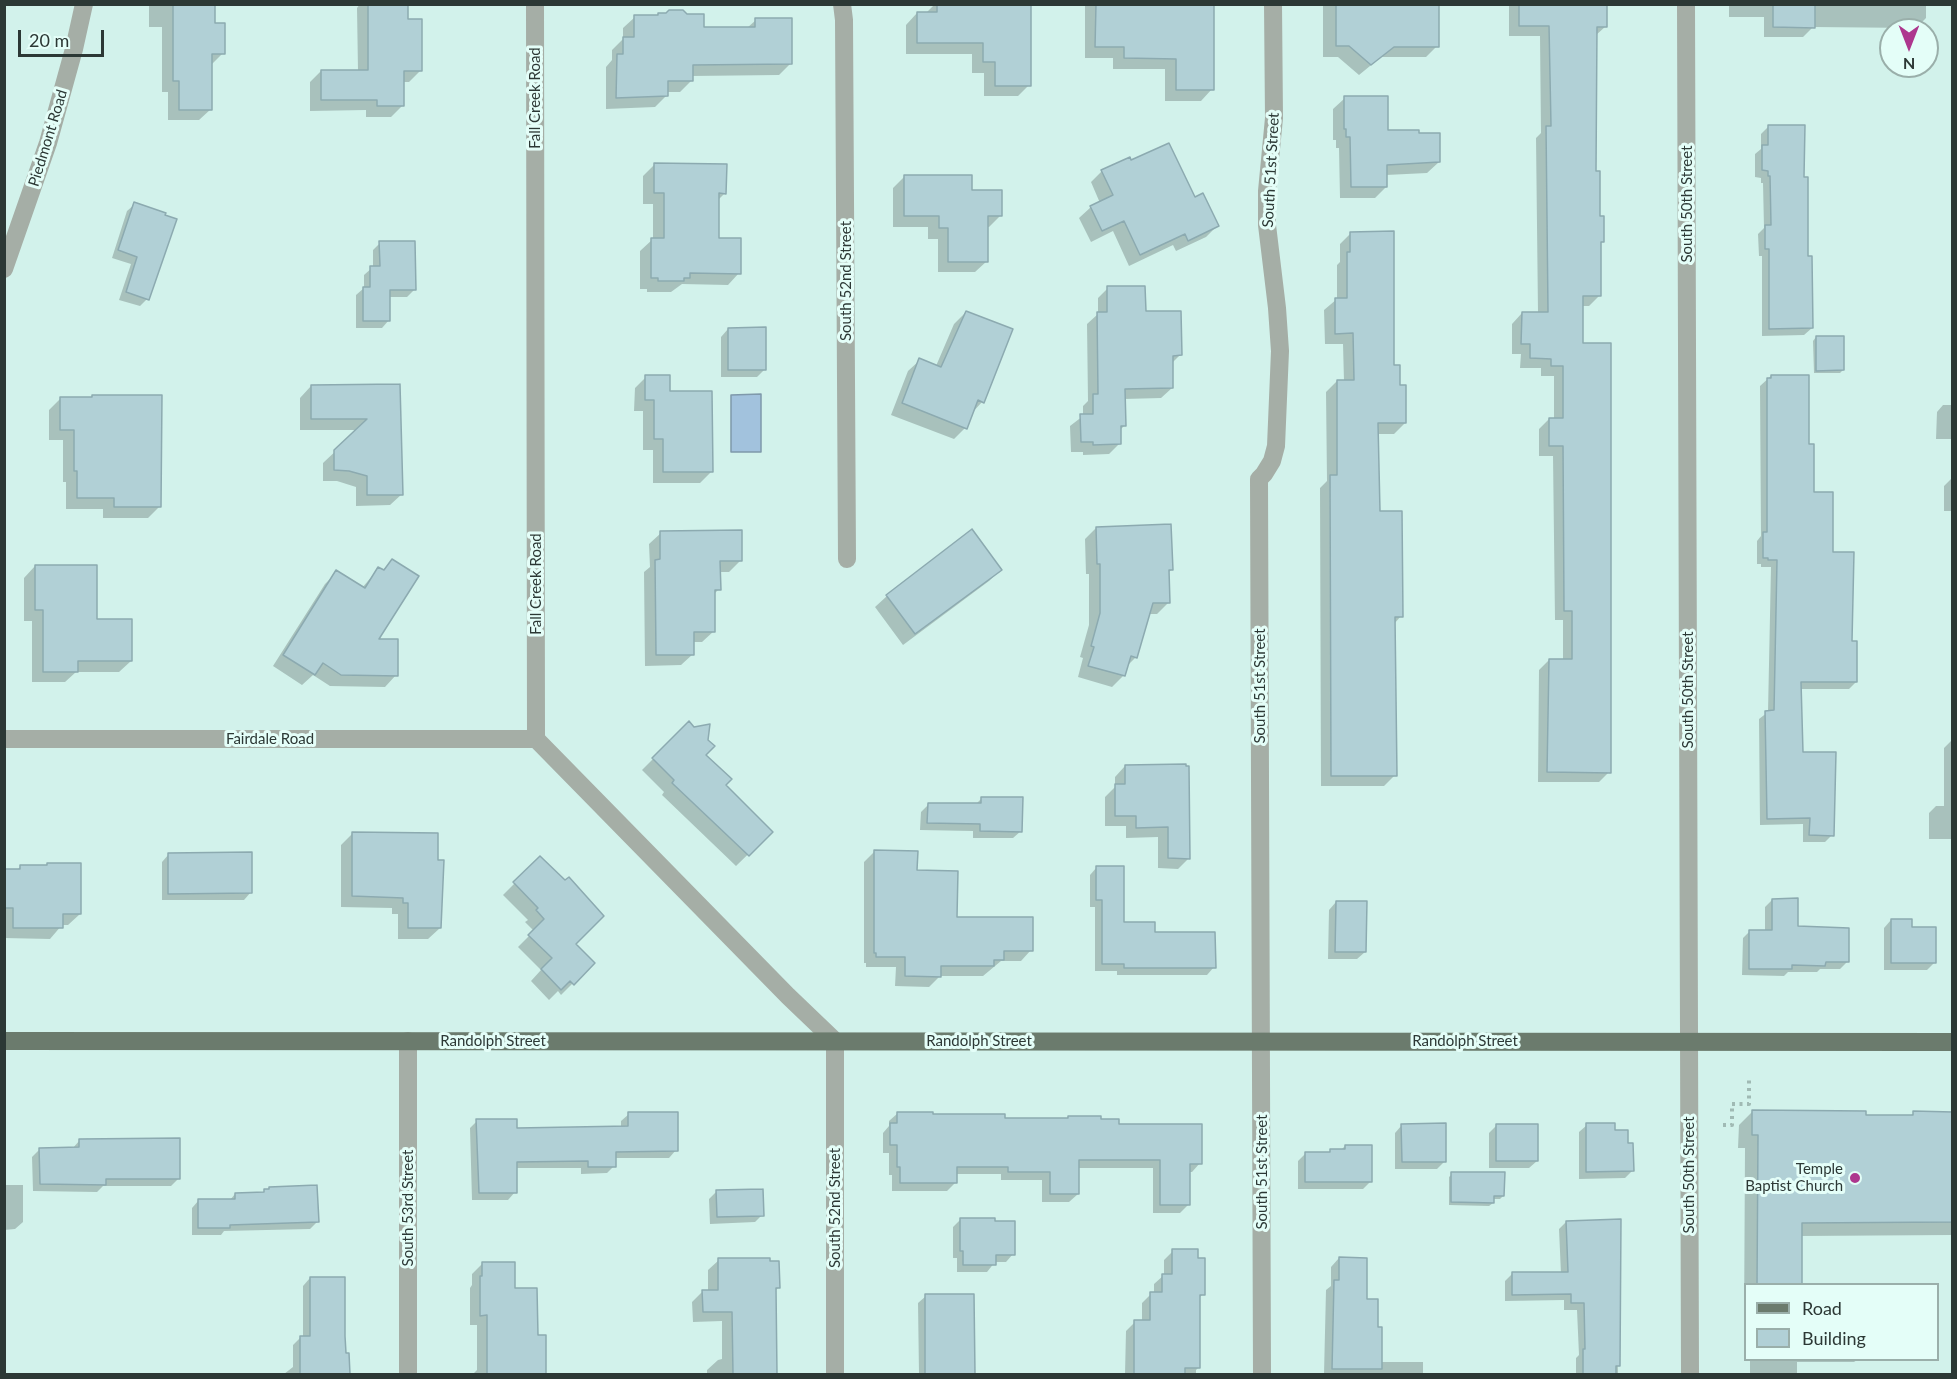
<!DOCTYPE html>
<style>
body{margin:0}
#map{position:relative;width:1957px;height:1379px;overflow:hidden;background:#d2f2eb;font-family:Lato,sans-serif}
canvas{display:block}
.frame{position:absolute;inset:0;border:6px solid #2c3835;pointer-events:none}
.legend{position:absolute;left:1744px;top:1283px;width:195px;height:78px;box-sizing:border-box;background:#e4fef8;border:2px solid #9aafaa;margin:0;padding:8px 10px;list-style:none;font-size:18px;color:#2c3835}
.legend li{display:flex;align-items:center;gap:12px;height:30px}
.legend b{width:30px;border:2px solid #9aafaa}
.north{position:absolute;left:1879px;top:18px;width:60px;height:60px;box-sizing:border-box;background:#e4fef8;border:2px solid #9aafaa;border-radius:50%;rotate:180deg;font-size:16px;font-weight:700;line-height:24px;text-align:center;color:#2c3835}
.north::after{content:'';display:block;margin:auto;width:21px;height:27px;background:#ad378e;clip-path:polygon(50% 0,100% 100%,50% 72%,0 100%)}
.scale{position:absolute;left:18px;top:30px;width:86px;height:27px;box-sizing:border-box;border:3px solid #2c3835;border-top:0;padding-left:8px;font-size:18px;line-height:21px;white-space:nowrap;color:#2c3835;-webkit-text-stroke:4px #e4fef8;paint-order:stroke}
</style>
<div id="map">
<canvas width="1957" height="1379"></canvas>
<div class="frame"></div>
<ul class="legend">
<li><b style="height:8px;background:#6b7b6d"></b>Road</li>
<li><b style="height:16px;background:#b1d0d6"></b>Building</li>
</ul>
<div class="north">N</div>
<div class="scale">20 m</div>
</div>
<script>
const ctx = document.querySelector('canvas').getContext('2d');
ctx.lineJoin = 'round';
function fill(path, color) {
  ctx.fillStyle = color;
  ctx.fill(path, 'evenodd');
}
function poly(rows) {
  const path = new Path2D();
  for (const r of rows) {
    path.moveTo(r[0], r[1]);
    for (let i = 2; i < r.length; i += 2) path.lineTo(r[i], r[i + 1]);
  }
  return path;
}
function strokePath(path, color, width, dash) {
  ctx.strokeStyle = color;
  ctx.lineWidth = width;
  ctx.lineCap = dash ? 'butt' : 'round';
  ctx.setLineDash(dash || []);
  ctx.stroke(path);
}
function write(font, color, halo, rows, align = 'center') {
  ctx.font = font + ' Lato,sans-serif';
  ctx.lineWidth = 6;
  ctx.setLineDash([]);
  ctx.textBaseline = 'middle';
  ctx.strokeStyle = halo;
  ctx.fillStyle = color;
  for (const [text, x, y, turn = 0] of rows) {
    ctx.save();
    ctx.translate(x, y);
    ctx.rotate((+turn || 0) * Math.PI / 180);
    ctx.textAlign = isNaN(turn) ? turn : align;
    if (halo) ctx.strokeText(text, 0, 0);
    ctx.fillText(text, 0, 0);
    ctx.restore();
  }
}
const water = poly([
 [761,394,761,452,731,452,731,395,761,394]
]);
fill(water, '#a2c2dd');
strokePath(water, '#7f99ab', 1.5);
fill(poly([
 [149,4,213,4,213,24,223,53,212,64,211,109,199,120,168,120,168,92,162,92,162,27,149,27],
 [360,4,406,4,406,20,421,70,409,82,402,82,403,105,391,117,366,117,366,110,310,111,310,82,321,71,358,71,357,8],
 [935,4,1029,4,1029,85,1018,96,984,96,984,73,972,73,972,54,906,54,906,25,917,13,926,13],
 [1085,4,1213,4,1212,89,1201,101,1165,101,1165,69,1113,69,1113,58,1085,58],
 [1323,4,1437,4,1437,46,1426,57,1381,57,1359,75,1338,57,1323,57],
 [1509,4,1606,4,1606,26,1595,36,1594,172,1598,217,1603,241,1599,245,1599,296,1589,306,1582,306,1582,344,1609,772,1599,782,1538,782,1539,670,1549,660,1563,660,1563,620,1555,620,1553,456,1539,456,1539,429,1549,419,1554,419,1554,376,1541,376,1541,368,1520,368,1521,354,1512,354,1512,324,1522,313,1538,313,1536,138,1541,133,1540,36,1509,36],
 [1729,4,1926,4,1926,18,1916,28,1813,27,1803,37,1764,37,1764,17,1729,17],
 [658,14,702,28,747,28,756,20,791,63,779,75,691,76,691,81,680,92,666,92,666,96,655,107,606,109,606,67,612,60,612,50,623,39,623,28,635,17,655,17],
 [1345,98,1386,131,1439,162,1427,173,1386,175,1386,187,1375,198,1340,198,1339,148,1336,148,1336,140,1333,140,1333,109],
 [1769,126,1807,258,1812,328,1804,335,1762,336,1762,256,1759,256,1758,234,1764,228,1763,183,1761,183,1761,178,1755,177,1755,154,1761,149,1761,134],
 [1130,162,1194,199,1217,226,1206,237,1176,251,1173,245,1129,266,1113,231,1091,242,1079,218,1091,207,1100,203,1091,182,1102,171],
 [654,165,725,193,718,200,718,239,739,273,728,285,682,284,671,292,647,292,647,289,640,289,640,251,653,239,653,204,643,204,643,176],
 [904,177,1001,215,989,227,987,227,987,261,975,272,938,272,938,239,928,239,928,227,893,227,893,188],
 [135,204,147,299,140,306,119,300,131,264,112,258,127,211],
 [1351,233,1399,387,1405,423,1394,434,1377,434,1378,512,1401,616,1394,624,1395,775,1384,786,1321,786,1320,488,1327,481,1326,392,1337,381,1344,381,1343,344,1325,344,1324,310,1337,299,1337,265,1340,262,1340,244],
 [380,243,414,290,407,297,389,297,389,320,382,328,356,328,356,295,364,288,364,275,373,267,373,250],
 [1108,288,1144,313,1180,355,1172,363,1172,388,1161,398,1124,399,1124,426,1119,431,1119,444,1109,454,1083,455,1083,452,1071,452,1070,426,1083,416,1083,406,1088,401,1087,324,1098,314,1098,298],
 [966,312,1011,330,982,402,971,414,965,428,954,439,891,415,908,371,920,360,936,366,954,324],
 [728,329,764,370,757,377,721,377,721,337],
 [1816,337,1843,370,1840,373,1814,373,1813,341],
 [1771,376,1807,446,1813,493,1832,553,1850,643,1856,682,1849,689,1800,689,1801,753,1832,835,1825,842,1803,842,1803,824,1760,825,1759,719,1768,712,1771,567,1761,567,1761,564,1757,564,1757,541,1761,536,1760,386],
 [646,377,669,393,711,472,700,483,653,483,653,450,643,450,643,411,634,411,635,388],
 [311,386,399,432,402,494,390,505,356,506,356,487,337,481,323,481,323,463,358,430,300,430,300,398],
 [92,396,159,507,148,518,103,518,103,509,66,509,66,482,63,482,63,440,49,440,49,410,60,399,90,399],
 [1943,405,1952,405,1952,439,1936,439,1937,412],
 [1951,479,1952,479,1952,511,1944,511,1944,486],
 [1096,528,1171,570,1168,573,1169,602,1157,614,1148,614,1136,657,1126,667,1124,675,1112,687,1078,677,1083,658,1080,657,1089,625,1089,574,1086,574,1085,539],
 [661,533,740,561,729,572,719,572,719,589,713,595,714,631,702,642,692,642,693,654,681,665,645,666,644,572,650,567,649,544],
 [392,560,376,640,396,675,385,687,330,686,313,675,302,685,273,666,325,584,337,572,362,588,379,568,382,571],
 [35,566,95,621,131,661,119,672,76,672,65,682,32,682,32,621,24,621,24,578],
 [1000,570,989,581,903,645,875,607,887,596],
 [689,723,704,755,724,785,771,832,736,866,662,795,664,792,642,770],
 [1951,741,1952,741,1952,839,1929,839,1929,813,1936,806,1944,806,1944,748],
 [1125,766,1184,766,1189,858,1178,869,1158,868,1158,837,1126,838,1126,826,1105,826,1105,797,1115,787,1115,777],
 [982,798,1021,831,1013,838,973,838,973,831,920,830,921,812,928,805,975,805],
 [352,834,440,928,428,939,398,939,398,914,392,914,392,908,341,907,341,845],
 [874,852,916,871,956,919,1031,950,1021,961,1001,961,983,976,940,976,929,987,895,986,896,967,866,967,866,963,864,963,864,862],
 [169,854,251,892,244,900,162,900,162,862],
 [540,858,565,883,574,944,593,963,561,995,558,991,549,1000,531,981,541,970,518,947,534,931,525,922,528,920,503,895],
 [20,867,80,914,68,925,62,925,50,939,4,938,4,870,17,870],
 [1097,867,1123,923,1154,934,1214,967,1207,975,1117,975,1117,971,1095,971,1095,907,1090,907,1090,875],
 [1772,900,1797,928,1847,962,1840,969,1820,969,1817,972,1788,972,1784,976,1742,975,1743,938,1750,931,1765,931,1765,907],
 [1336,902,1365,952,1357,959,1328,959,1329,910],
 [1891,920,1911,928,1934,963,1927,970,1884,970,1884,928],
 [1752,1112,1864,1116,1910,1116,1914,1113,1952,1113,1952,1235,1801,1236,1801,1284,1746,1284,1746,1329,1744,1329,1745,1148,1738,1148,1739,1125],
 [898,1113,1003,1120,1066,1120,1068,1117,1100,1121,1117,1125,1200,1163,1192,1172,1188,1172,1188,1205,1180,1213,1153,1213,1153,1168,1078,1168,1078,1194,1069,1202,1042,1202,1042,1180,1001,1180,1001,1174,956,1174,956,1182,947,1191,892,1191,892,1175,889,1175,889,1153,883,1153,883,1133,889,1126,889,1121],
 [629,1114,676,1150,669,1158,614,1158,614,1166,607,1173,581,1174,581,1168,515,1168,515,1192,508,1200,472,1200,470,1128,477,1121,515,1130,621,1128,621,1121],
 [1402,1125,1445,1161,1437,1169,1395,1169,1395,1133],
 [1497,1125,1537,1161,1529,1168,1489,1168,1489,1133],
 [1587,1125,1613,1132,1627,1145,1632,1171,1625,1178,1579,1179,1579,1132],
 [80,1140,178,1179,171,1186,103,1186,97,1192,33,1191,32,1157,40,1149,72,1149],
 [1345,1146,1370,1182,1363,1189,1298,1189,1298,1161,1305,1154,1328,1154,1331,1150,1341,1150],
 [1452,1174,1503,1196,1500,1199,1493,1199,1493,1203,1489,1206,1449,1205,1449,1177],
 [4,1185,23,1185,23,1222,15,1229,4,1230],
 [270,1188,317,1222,310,1229,224,1231,221,1235,192,1235,192,1208,199,1200,230,1200,235,1194,261,1194],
 [716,1192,762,1215,755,1222,710,1224,709,1199],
 [960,1220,1013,1254,1006,1262,995,1262,987,1272,957,1272,957,1258,953,1258,953,1227],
 [1566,1222,1617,1324,1618,1374,1576,1374,1576,1358,1579,1355,1577,1310,1564,1310,1564,1300,1505,1301,1505,1281,1512,1274,1561,1274,1559,1229],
 [1173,1251,1203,1294,1199,1298,1199,1367,1196,1370,1196,1374,1125,1374,1126,1331,1135,1322,1142,1322,1142,1303,1151,1294,1154,1294,1154,1284,1164,1275,1164,1260],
 [1339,1258,1366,1300,1377,1328,1381,1362,1423,1362,1423,1374,1324,1374,1326,1290,1331,1286,1331,1267],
 [719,1260,778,1288,774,1292,776,1374,707,1374,707,1370,718,1360,722,1359,722,1321,693,1322,692,1302,703,1291,708,1291,708,1270],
 [483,1263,513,1290,536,1337,544,1337,544,1374,473,1374,477,1370,477,1325,470,1325,470,1288,472,1285,472,1274],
 [310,1278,345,1354,348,1354,348,1374,284,1374,293,1367,293,1345,300,1338,303,1337,303,1286],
 [926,1296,973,1296,974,1374,919,1374,918,1303],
 [1750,1360,1857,1360,1854,1362,1797,1362,1797,1374,1750,1374]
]), '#0003');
const building = poly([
 [173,4,215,4,215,23,225,23,225,54,212,54,212,110,179,110,179,81,173,81,173,4],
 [368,4,408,4,408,19,422,19,422,71,404,71,404,106,377,106,377,100,321,100,321,70,368,70,368,4],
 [937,4,1031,4,1031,86,995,86,995,62,983,62,983,43,917,43,917,12,937,12,937,4],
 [1096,4,1214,4,1214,90,1176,90,1176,59,1124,58,1124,47,1095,47,1096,4],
 [1336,4,1439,4,1439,47,1394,47,1371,65,1349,46,1336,46,1336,4],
 [1519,4,1607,4,1607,27,1597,27,1596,171,1600,171,1600,216,1604,216,1604,242,1601,242,1601,296,1583,296,1583,343,1611,343,1611,773,1547,772,1549,659,1572,659,1572,611,1564,611,1563,446,1549,446,1549,418,1563,418,1563,366,1551,366,1551,359,1530,358,1530,344,1521,344,1522,312,1548,312,1546,126,1551,126,1549,26,1519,26,1519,4],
 [1773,4,1815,4,1815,28,1773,27,1773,4],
 [669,10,683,10,687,14,704,14,704,27,755,27,755,18,792,18,792,64,693,65,693,81,668,81,668,96,616,98,617,54,623,54,623,37,634,37,634,15,658,15,658,13,666,13,669,10],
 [1344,96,1388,96,1388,130,1419,130,1419,133,1440,133,1440,162,1387,165,1387,187,1351,187,1350,137,1346,137,1346,129,1344,129,1344,96],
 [1768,125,1805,125,1804,177,1808,177,1808,256,1812,256,1813,328,1769,329,1769,249,1765,249,1765,225,1771,225,1770,176,1768,176,1768,171,1762,170,1762,145,1768,145,1768,125],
 [1169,143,1195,197,1203,193,1219,226,1188,241,1185,234,1140,255,1124,221,1102,231,1090,206,1113,195,1101,170,1130,157,1131,160,1169,143],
 [654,163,727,164,726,194,719,193,719,238,741,238,741,274,690,273,690,278,684,278,684,281,658,281,658,278,651,278,651,238,664,238,664,193,654,193,654,163],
 [904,175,972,175,972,190,1002,190,1002,216,988,216,988,262,948,262,948,228,939,228,939,216,904,216,904,175],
 [134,202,166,213,165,215,177,219,149,300,126,292,137,257,118,250,134,202],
 [1394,231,1394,365,1400,365,1400,385,1406,385,1406,423,1378,423,1380,511,1402,511,1403,617,1395,617,1397,776,1331,776,1330,475,1337,475,1337,380,1354,380,1353,333,1335,334,1335,298,1347,298,1347,252,1350,252,1350,232,1394,231],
 [379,241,415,241,416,290,390,290,390,321,363,321,363,287,370,287,370,266,380,266,379,241],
 [1107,286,1145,286,1146,311,1181,311,1182,355,1173,356,1173,388,1125,389,1126,426,1121,426,1121,444,1093,445,1093,442,1081,442,1080,414,1093,414,1093,394,1098,394,1097,312,1107,312,1107,286],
 [966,311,1013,329,984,403,978,400,967,429,902,403,919,358,941,367,966,311],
 [766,327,766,370,728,370,728,328,766,327],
 [1816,336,1844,336,1844,370,1816,371,1816,336],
 [645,375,670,375,670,391,712,391,713,472,663,472,663,439,654,439,654,400,645,400,645,375],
 [1771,375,1809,375,1809,444,1814,444,1814,492,1833,492,1833,552,1854,552,1852,641,1857,641,1857,682,1801,682,1803,752,1836,752,1834,836,1809,835,1810,818,1767,819,1765,711,1774,710,1777,560,1768,560,1768,558,1763,558,1763,532,1767,532,1767,378,1771,378,1771,375],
 [400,384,403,495,367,495,367,476,349,471,334,470,334,450,367,419,311,419,311,385,400,384],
 [92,395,162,395,161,507,114,507,114,498,77,498,77,471,74,471,74,430,60,430,60,397,92,397,92,395],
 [1171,524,1173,570,1169,570,1170,603,1153,603,1137,658,1131,656,1125,676,1088,666,1094,647,1091,646,1100,613,1100,564,1097,564,1096,527,1171,524],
 [972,529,1002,570,915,634,886,595,972,529],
 [742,530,742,561,720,561,721,590,715,590,715,632,694,632,694,655,656,655,655,560,660,559,660,531,742,530],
 [392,559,419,576,379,639,398,639,398,676,341,675,323,663,315,675,283,655,336,570,365,588,378,567,384,570,392,559],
 [35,565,97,565,97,619,132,619,132,661,78,661,78,672,43,672,43,610,35,610,35,565],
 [689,721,694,727,710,724,708,740,715,746,706,755,732,779,726,785,773,832,749,856,672,783,674,780,652,758,689,721],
 [1186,764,1186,766,1189,766,1190,859,1168,858,1168,827,1136,828,1136,816,1115,816,1115,784,1125,784,1125,765,1186,764],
 [981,797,1023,797,1022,832,980,831,980,824,927,823,928,803,981,803,981,797],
 [352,832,438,833,438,860,444,860,441,928,408,928,408,903,403,903,403,898,352,896,352,832],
 [874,850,918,851,917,870,958,871,957,917,1033,917,1033,951,1004,951,1004,960,994,960,994,966,941,966,941,977,905,976,905,957,876,957,876,953,874,953,874,850],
 [252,852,252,893,168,894,168,853,252,852],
 [540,856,565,880,569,877,604,916,576,944,595,963,574,985,570,981,561,990,541,969,552,958,528,935,544,919,536,910,538,908,513,882,540,856],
 [47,863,81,863,81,914,63,914,63,928,13,928,13,908,4,908,4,869,20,869,20,865,47,865,47,863],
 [1096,866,1124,866,1124,922,1155,922,1155,932,1215,932,1216,968,1124,968,1124,964,1102,964,1102,900,1096,900,1096,866],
 [1798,898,1798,926,1849,928,1849,962,1826,962,1825,966,1792,965,1792,969,1749,969,1749,930,1772,930,1772,899,1798,898],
 [1336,901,1367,901,1366,952,1335,952,1336,901],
 [1891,919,1912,919,1912,927,1936,927,1936,963,1891,963,1891,919],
 [1752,1110,1866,1111,1866,1115,1913,1115,1913,1111,1953,1112,1953,1222,1802,1223,1802,1284,1757,1284,1758,1135,1752,1135,1752,1110],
 [628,1112,678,1112,678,1151,616,1152,616,1167,588,1167,588,1161,517,1162,517,1193,479,1193,476,1119,517,1119,517,1128,628,1126,628,1112],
 [897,1112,933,1112,933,1114,1005,1114,1005,1118,1068,1118,1068,1116,1101,1116,1101,1119,1119,1119,1119,1124,1202,1124,1202,1164,1190,1164,1190,1205,1160,1205,1160,1160,1079,1160,1079,1194,1050,1194,1050,1172,1008,1172,1008,1167,957,1167,957,1183,900,1183,900,1167,897,1167,897,1145,890,1145,890,1123,897,1123,897,1112],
 [1446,1123,1446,1162,1402,1162,1401,1124,1446,1123],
 [1586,1123,1615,1123,1615,1130,1628,1130,1628,1143,1633,1143,1634,1171,1586,1172,1586,1123],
 [1496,1124,1538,1124,1538,1161,1496,1161,1496,1124],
 [180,1138,180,1179,106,1179,106,1185,40,1184,39,1148,79,1147,79,1139,180,1138],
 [1345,1145,1372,1145,1372,1182,1305,1182,1305,1152,1330,1152,1330,1149,1345,1149,1345,1145],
 [1451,1172,1505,1172,1504,1196,1494,1196,1494,1203,1451,1202,1451,1172],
 [317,1185,319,1222,230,1225,230,1228,198,1228,198,1199,235,1199,235,1193,264,1192,264,1189,269,1189,269,1187,317,1185],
 [763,1189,764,1216,717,1217,716,1190,763,1189],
 [960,1218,995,1218,995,1221,1015,1221,1015,1255,996,1255,996,1265,963,1265,963,1251,960,1251,960,1218],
 [1621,1219,1620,1366,1616,1366,1616,1374,1583,1374,1583,1349,1585,1349,1584,1303,1571,1303,1571,1294,1512,1295,1512,1272,1568,1272,1566,1221,1621,1219],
 [1172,1249,1198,1249,1198,1258,1205,1258,1205,1295,1200,1295,1200,1368,1185,1368,1185,1374,1134,1374,1134,1320,1150,1320,1150,1292,1162,1292,1162,1274,1172,1274,1172,1249],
 [1339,1257,1367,1258,1367,1299,1378,1299,1378,1327,1382,1327,1382,1369,1332,1369,1334,1280,1339,1280,1339,1257],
 [718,1258,770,1258,770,1261,779,1261,780,1288,776,1288,777,1374,733,1374,732,1312,703,1312,702,1290,718,1290,718,1258],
 [482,1262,515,1262,515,1288,537,1288,538,1335,546,1335,546,1374,487,1374,487,1315,480,1316,480,1276,482,1276,482,1262],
 [310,1277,345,1277,345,1336,346,1353,349,1353,350,1374,300,1374,300,1336,310,1336,310,1277],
 [925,1294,974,1294,975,1374,925,1374,925,1294]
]);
fill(building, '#b1d0d6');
strokePath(building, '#8caab0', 1.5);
strokePath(poly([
 [1723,1125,1732,1125,1732,1104,1749,1104,1749,1076]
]), '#a0bab4', 4, [3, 4.5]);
strokePath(poly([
 [535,4,536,739,788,996,835,1041,835,1374],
 [842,4,844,20,847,559],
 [1686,4,1690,1374],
 [4,269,48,143,74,49,84,4],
 [4,739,536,739],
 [408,1041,408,1374],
 [1262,1374,1259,479,1264,474,1272,461,1276,446,1280,351,1277,308,1267,225,1267,191,1274,118,1273,4]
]), '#a5aea6', 18);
strokePath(poly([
 [4,1041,1952,1042]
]), '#6b7b6d', 18);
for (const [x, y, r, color] of [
 [1855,1178,6,"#ad378e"]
]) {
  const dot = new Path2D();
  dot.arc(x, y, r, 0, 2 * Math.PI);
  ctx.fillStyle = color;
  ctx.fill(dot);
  strokePath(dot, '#e4fef8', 2);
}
write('15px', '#2c3835', '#e4fef8', [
 ["Fall Creek Road",535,98,-90],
 ["Piedmont Road",48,138,-73],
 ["South 51st Street",1271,170,-87],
 ["South 50th Street",1687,204,-90],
 ["South 52nd Street",846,281,-90],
 ["Fall Creek Road",536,584,-90],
 ["South 51st Street",1260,686,-90],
 ["South 50th Street",1688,690,-90],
 ["Fairdale Road",270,739],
 ["Randolph Street",493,1041],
 ["Randolph Street",979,1041],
 ["Randolph Street",1465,1041],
 ["South 51st Street",1262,1172,-90],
 ["South 50th Street",1689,1175,-90],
 ["South 53rd Street",408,1208,-90],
 ["South 52nd Street",835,1208,-90]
]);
write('15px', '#2c3835', '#e4fef8', [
 ["Temple",1843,1169],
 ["Baptist Church",1843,1186]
], 'right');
</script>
